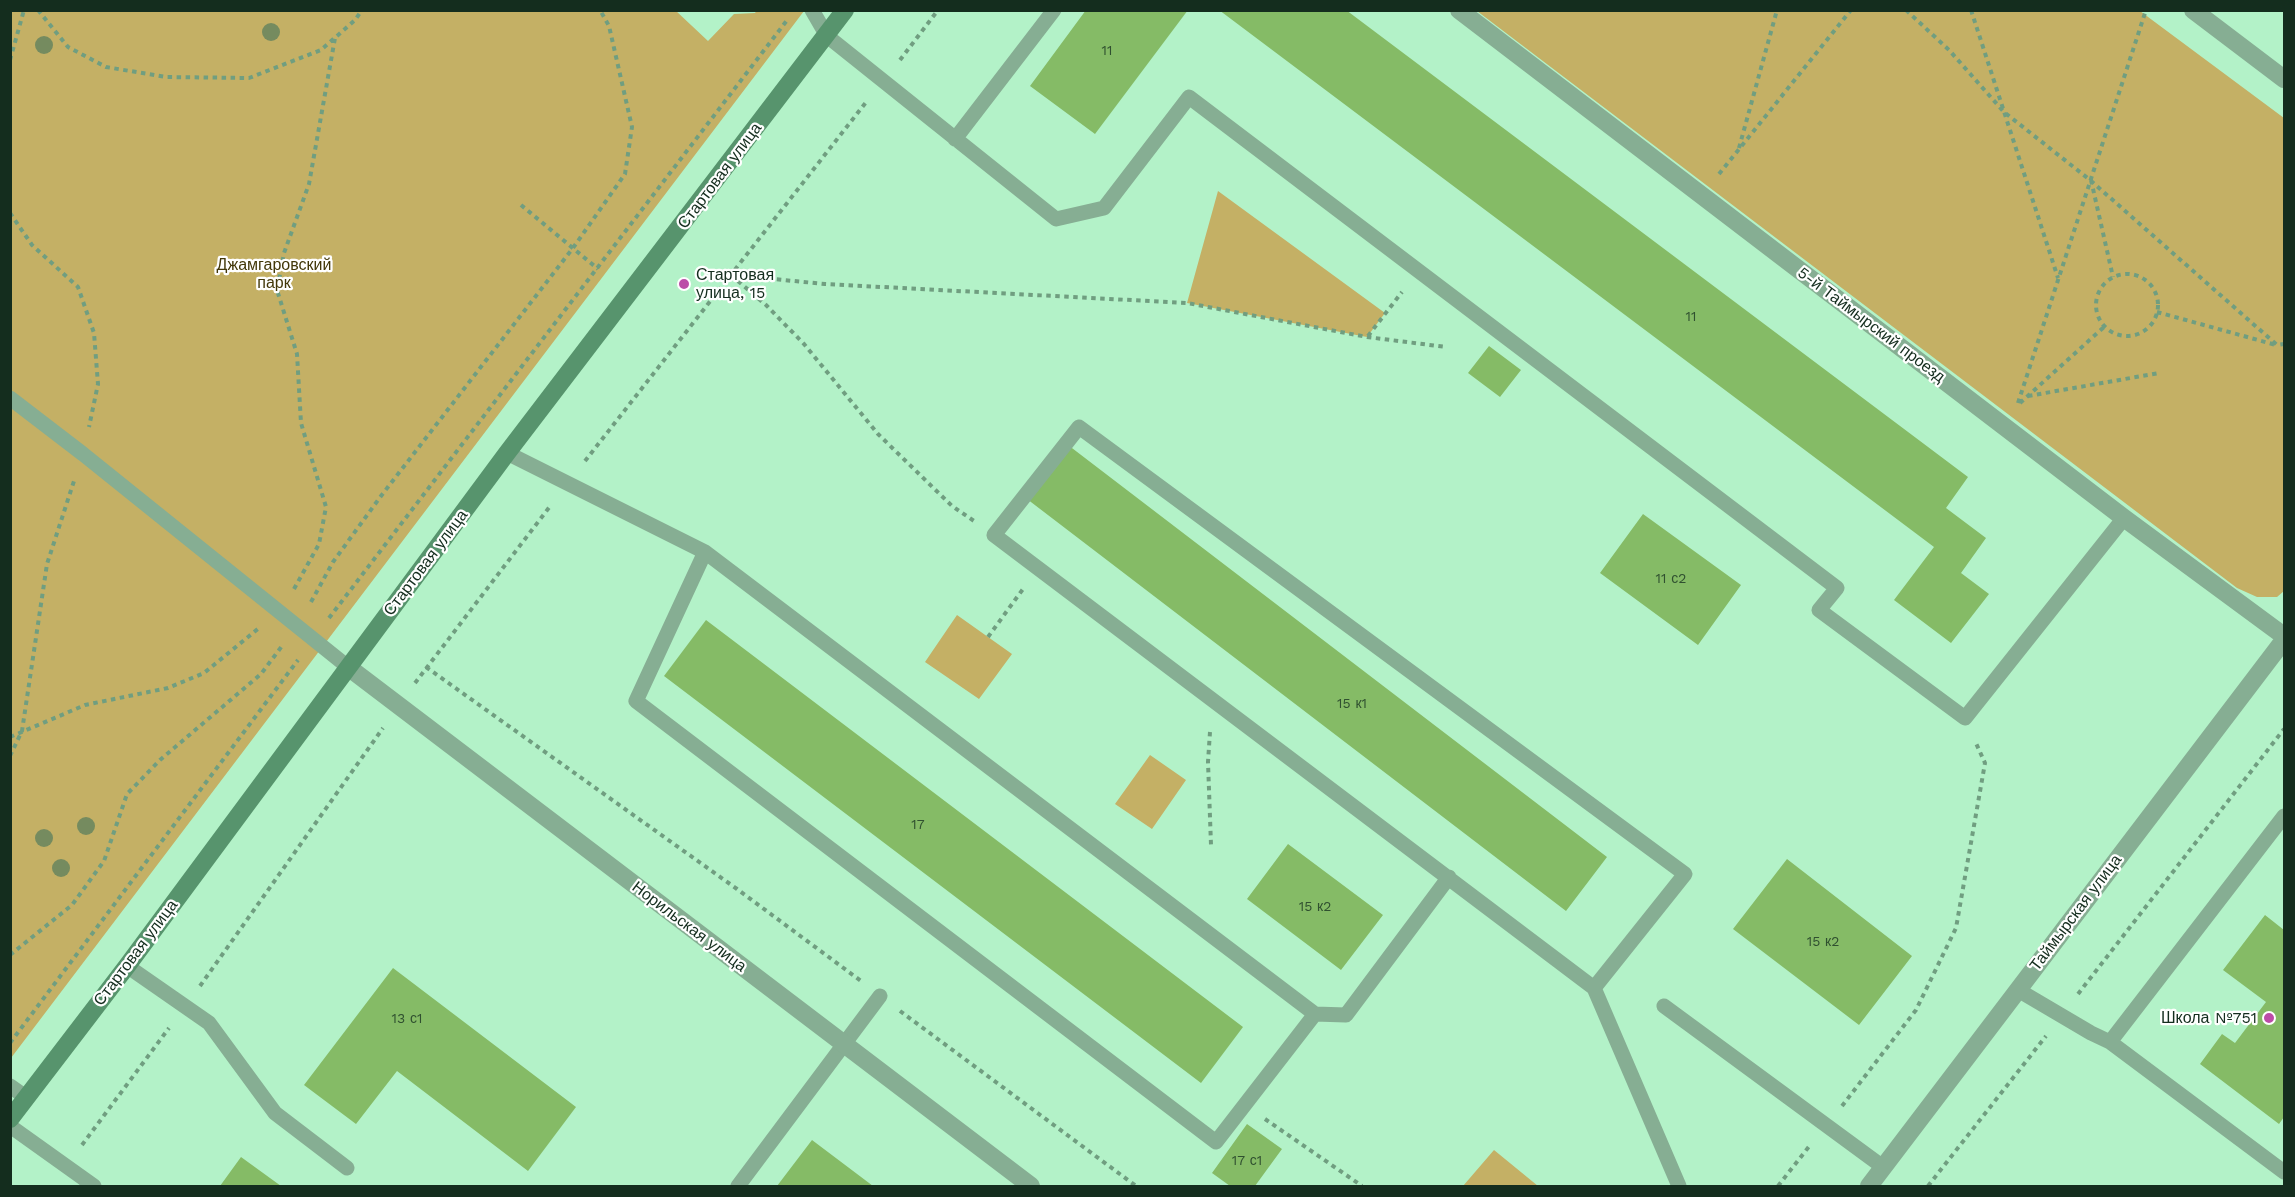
<!DOCTYPE html>
<meta charset="utf-8">
<style>
body{margin:0}
#map{position:relative;width:2295px;height:1197px;overflow:hidden;background:#b3f2c8;font-family:"Work Sans",sans-serif}
canvas{display:block}
.frame{position:absolute;inset:0;border:12px solid #142d1e;pointer-events:none}
</style>
<div id="map">
<canvas width="2295" height="1197"></canvas>
<div class="frame"></div>
</div>
<script>
const ctx = document.querySelector('canvas').getContext('2d');
ctx.lineJoin = 'round';
function fill(path, color) {
  ctx.fillStyle = color;
  ctx.fill(path, 'evenodd');
}
function poly(rows) {
  const path = new Path2D();
  for (const r of rows) {
    if (r.length === 3) {
      path.moveTo(r[0] + r[2], r[1]);
      path.arc(r[0], r[1], r[2], 0, 2 * Math.PI);
      continue;
    }
    path.moveTo(r[0], r[1]);
    for (let i = 2; i < r.length; i += 2) path.lineTo(r[i], r[i + 1]);
  }
  return path;
}
function strokePath(path, color, width, dash) {
  ctx.strokeStyle = color;
  ctx.lineWidth = width;
  ctx.lineCap = dash ? 'butt' : 'round';
  ctx.setLineDash(dash || []);
  ctx.stroke(path);
}
function write(font, color, halo, rows, align = 'center') {
  ctx.font = font + ' "Work Sans",sans-serif';
  ctx.lineWidth = 4.5;
  ctx.setLineDash([]);
  ctx.textBaseline = 'middle';
  ctx.strokeStyle = halo;
  ctx.fillStyle = color;
  for (const [text, x, y, turn = 0] of rows) {
    ctx.save();
    ctx.translate(x, y);
    ctx.rotate((+turn || 0) * Math.PI / 180);
    ctx.textAlign = isNaN(turn) ? turn : align;
    if (halo) ctx.strokeText(text, 0, 0);
    ctx.fillText(text, 0, 0);
    ctx.restore();
  }
}
fill(poly([
 [675,10,708,41,734,14,755,13,757,10,804,11,11,1058,11,11],
 [1477,11,2140,11,2284,118,2284,591,2277,597,2257,597,2237,588],
 [1218,191,1385,313,1367,337,1187,303],
 [957,615,1012,654,979,699,925,662],
 [1150,755,1186,780,1152,829,1115,804],
 [1494,1150,1538,1186,1463,1186]
]), '#c4b065');
fill(poly([
 [1086,10,1188,10,1095,134,1030,86],
 [1219,10,1346,10,1968,477,1946,508,1986,538,1961,573,1989,594,1951,643,1894,600,1934,547],
 [1489,346,1521,370,1500,397,1468,373],
 [1068,445,1607,857,1566,911,1027,499],
 [1643,514,1741,585,1698,645,1600,573],
 [706,620,1243,1027,1201,1083,664,676],
 [1288,844,1383,915,1341,970,1247,899],
 [1787,859,1912,956,1859,1025,1733,929],
 [2265,915,2284,930,2284,1117,2279,1124,2200,1064,2222,1034,2235,1043,2266,1002,2223,970],
 [393,968,576,1107,528,1171,397,1071,356,1124,304,1085],
 [1247,1124,1282,1149,1255,1186,1230,1186,1212,1173],
 [812,1140,873,1186,777,1186],
 [241,1157,281,1186,220,1186]
]), '#85bb66');
strokePath(poly([
 [38,10,68,47,106,67,166,77,249,78,321,50,355,20,362,10],
 [1906,10,1949,50,2004,112,2090,180,2277,345,2284,344],
 [1971,10,2058,278],
 [10,60,24,10],
 [900,60,938,10],
 [1739,148,1777,10],
 [1719,174,1851,10],
 [2091,180,2113,277],
 [521,205,598,269],
 [10,213,32,245,78,287,94,333,98,384,89,427],
 [2127,305,31],
 [731,275,766,305,804,344,878,434,952,506,974,521],
 [732,275,825,284,1187,303,1367,337,1446,347],
 [2157,312,2276,345],
 [1368,336,1402,292],
 [2028,396,2159,373],
 [2018,403,2146,10],
 [2020,403,2104,327],
 [585,461,867,101],
 [294,589,319,544,326,507,301,423,297,354,277,290,284,253,309,184,335,38],
 [311,602,333,562,381,496,573,248,625,174,632,127,609,26,600,10],
 [329,618,788,19],
 [988,637,1023,589],
 [426,667,737,889,861,981],
 [415,683,551,505],
 [1210,732,1208,762,1211,845],
 [10,737,85,705,168,688,204,673,259,628],
 [10,756,22,731,47,564,74,481],
 [10,955,72,905,104,861,127,794,160,760,261,674,282,646],
 [200,986,383,728],
 [2078,994,2284,729],
 [900,1011,1136,1186],
 [10,1043,298,660],
 [1842,1106,1916,1010,1956,928,1985,763,1975,741],
 [1265,1119,1362,1186],
 [82,1145,169,1028],
 [1778,1186,1811,1144],
 [1928,1186,2046,1036]
]), '#709e80', 4, [4.5, 4.5]);
strokePath(poly([
 [812,10,827,36,1056,219,1104,208,1189,97,1837,588,1819,610,1965,718,2124,518],
 [955,139,1054,10],
 [10,398,83,454,348,667],
 [507,453,705,552,1315,1014,1346,1015,1449,877],
 [705,552,636,701,1216,1142,1315,1014],
 [127,966,209,1023,275,1113,347,1168],
 [1594,988,1685,874,1079,427,994,535,1594,988,1679,1186],
 [2018,990,2091,1033,2110,1042,2284,1172],
 [1664,1006,1883,1167],
 [2110,1042,2284,816],
 [10,1086,27,1098],
 [10,1126,94,1186],
 [738,1186,880,996]
]), '#86ae93', 15);
strokePath(poly([
 [1459,10,2124,518,2284,636],
 [2193,10,2284,79],
 [348,667,1031,1186],
 [1869,1186,2284,640]
]), '#86ae93', 18);
strokePath(poly([
 [10,1119,127,966,507,453,845,10]
]), '#57946d', 18);
ctx.fillStyle = '#758b5f';
for (const [x, y] of [
 [271,32],
 [44,45],
 [86,826],
 [44,838],
 [61,868]
]) {
  ctx.beginPath();
  ctx.arc(x, y, 9, 0, 2 * Math.PI);
  ctx.fill();
}
for (const [x, y, r, color] of [
 [684,284,6,"#bc4ca8"],
 [2269,1018,6,"#bc4ca8"]
]) {
  const dot = new Path2D();
  dot.arc(x, y, r, 0, 2 * Math.PI);
  ctx.fillStyle = color;
  ctx.fill(dot);
  strokePath(dot, '#fff', 2);
}
write('14px', '#305030', null, [
 ["11",1107,51],
 ["11",1691,317],
 ["11 с2",1671,579],
 ["15 к1",1352,704],
 ["17",918,825],
 ["15 к2",1315,907],
 ["15 к2",1823,942],
 ["13 с1",407,1019],
 ["17 с1",1247,1161]
]);
write('16px', '#142d1e', '#fff', [
 ["Стартовая улица",720,176,-53],
 ["5-й Таймырский проезд",1871,325,37],
 ["Стартовая улица",426,563,-53],
 ["Таймырская улица",2076,913,-53],
 ["Норильская улица",689,927,37],
 ["Стартовая улица",136,953,-53]
]);
write('16px', '#423709', '#fff', [
 ["Джамгаровский",274,265],
 ["парк",274,283]
]);
write('16px', '#142d1e', '#fff', [
 ["Стартовая",696,275],
 ["улица, 15",696,293],
 ["Школа №751",2257,1018,"right"]
], 'left');
</script>
